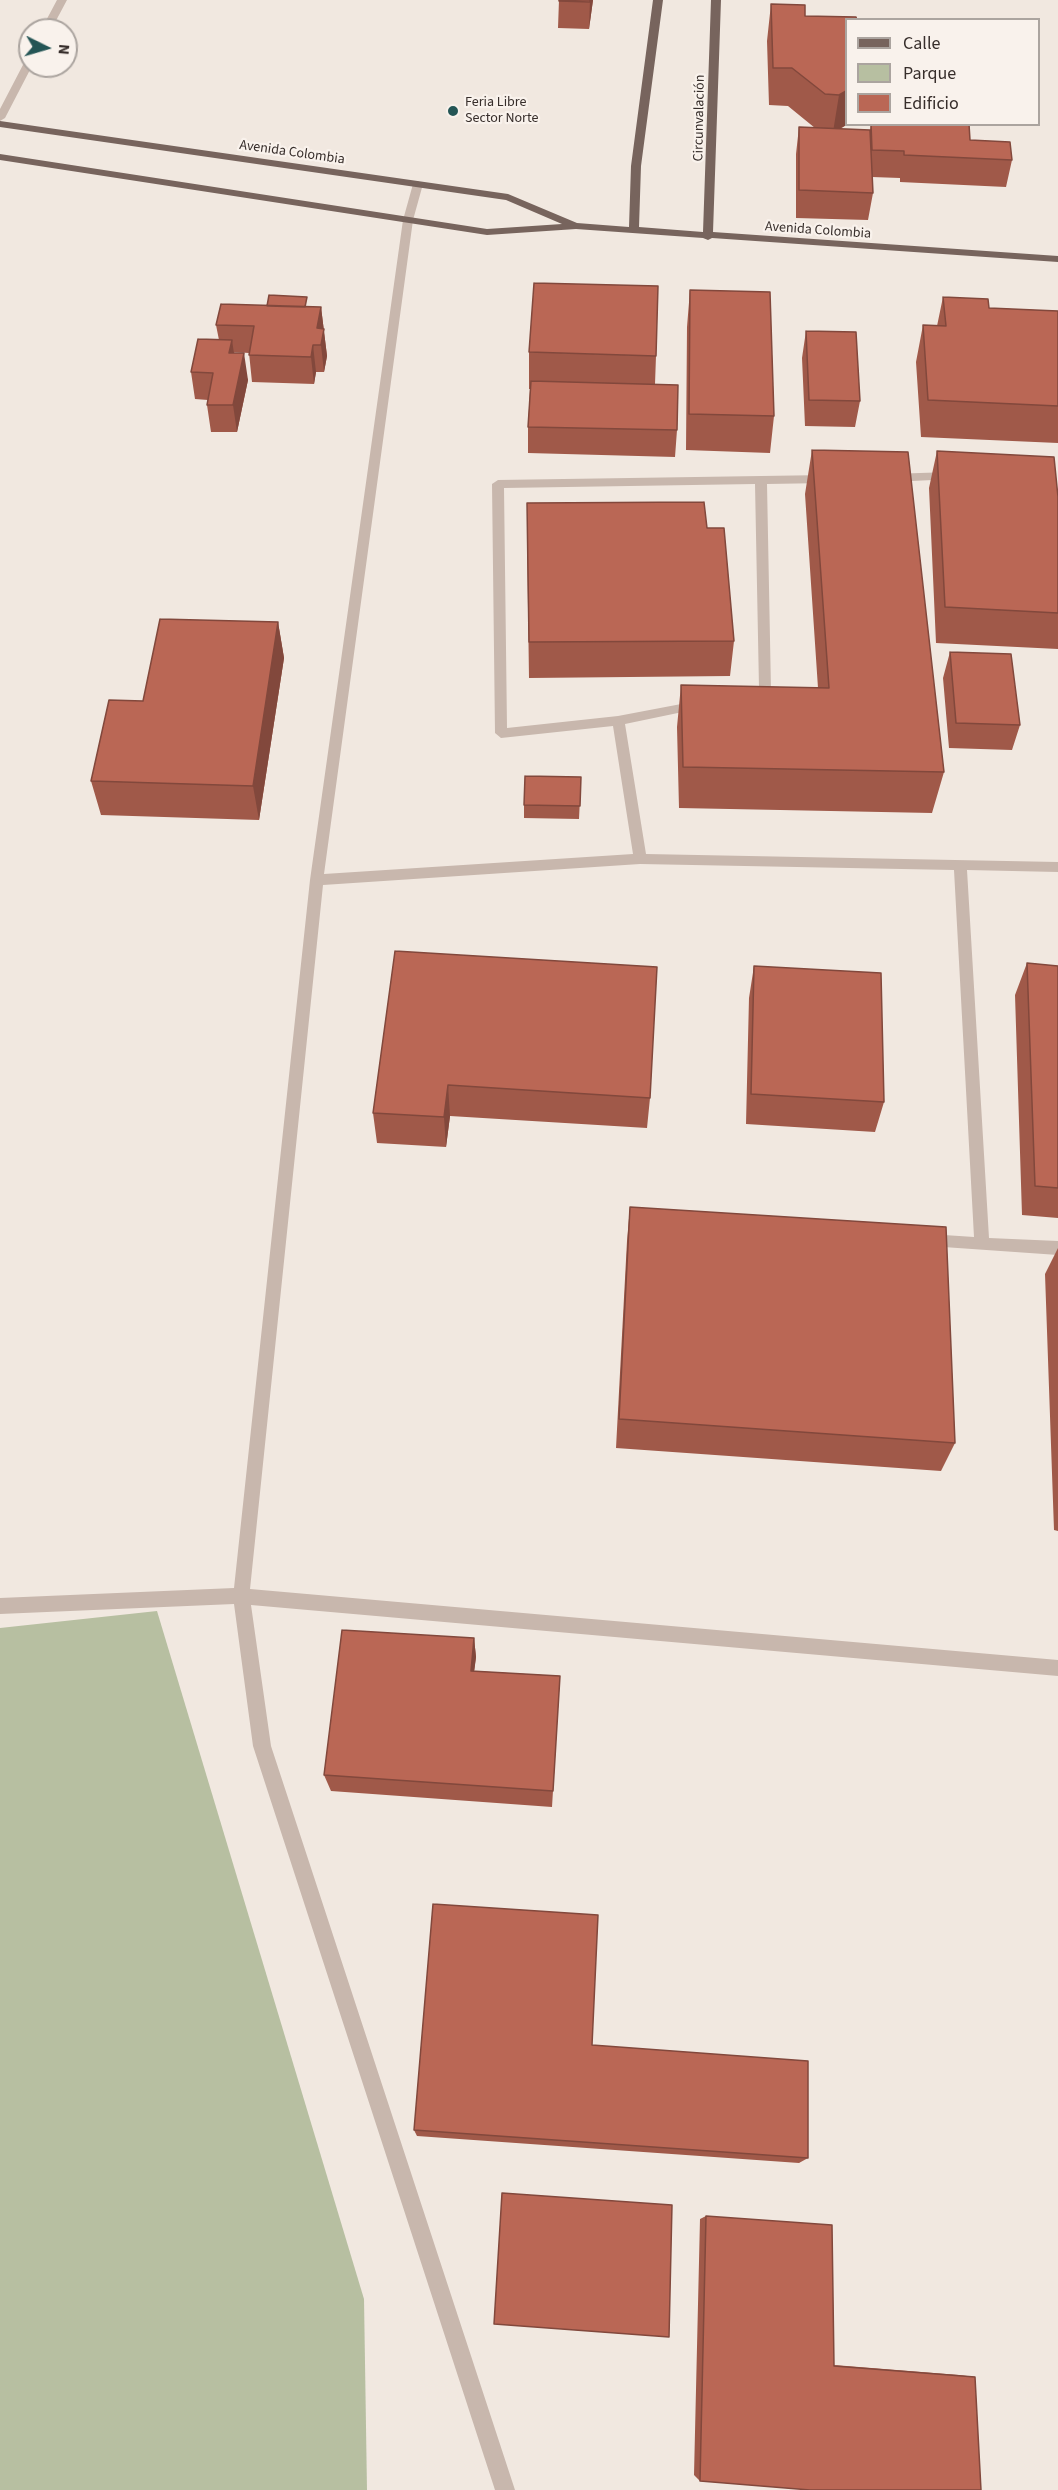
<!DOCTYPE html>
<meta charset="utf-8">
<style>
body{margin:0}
#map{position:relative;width:1058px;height:2490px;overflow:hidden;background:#f1e8e0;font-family:"Source Sans 3",sans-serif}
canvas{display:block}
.legend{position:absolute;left:845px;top:18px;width:195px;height:108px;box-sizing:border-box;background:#f9f2ec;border:2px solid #aba49f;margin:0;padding:8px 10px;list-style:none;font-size:18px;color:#372e2b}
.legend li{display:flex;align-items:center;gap:12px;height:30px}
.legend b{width:30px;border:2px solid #aba49f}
.north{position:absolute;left:18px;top:18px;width:60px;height:60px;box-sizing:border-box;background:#f9f2ec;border:2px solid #aba49f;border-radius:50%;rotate:95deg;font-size:16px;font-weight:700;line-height:24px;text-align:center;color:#372e2b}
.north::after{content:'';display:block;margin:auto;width:21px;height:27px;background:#245555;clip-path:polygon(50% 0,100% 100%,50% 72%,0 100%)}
</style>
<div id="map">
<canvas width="1058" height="2490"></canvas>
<ul class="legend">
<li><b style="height:8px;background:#77645d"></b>Calle</li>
<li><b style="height:16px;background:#b7bfa1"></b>Parque</li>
<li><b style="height:16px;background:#ba6755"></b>Edificio</li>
</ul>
<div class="north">N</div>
</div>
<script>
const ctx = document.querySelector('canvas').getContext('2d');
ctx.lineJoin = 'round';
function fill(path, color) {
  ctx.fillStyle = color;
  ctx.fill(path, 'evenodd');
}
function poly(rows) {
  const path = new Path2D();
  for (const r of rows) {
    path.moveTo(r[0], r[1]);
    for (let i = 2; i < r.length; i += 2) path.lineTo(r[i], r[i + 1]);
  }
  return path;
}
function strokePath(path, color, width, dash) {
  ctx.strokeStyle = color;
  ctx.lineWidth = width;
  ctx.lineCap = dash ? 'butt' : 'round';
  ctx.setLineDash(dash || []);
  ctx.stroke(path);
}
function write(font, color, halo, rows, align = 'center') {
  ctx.font = font + ' "Source Sans 3",sans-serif';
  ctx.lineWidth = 4.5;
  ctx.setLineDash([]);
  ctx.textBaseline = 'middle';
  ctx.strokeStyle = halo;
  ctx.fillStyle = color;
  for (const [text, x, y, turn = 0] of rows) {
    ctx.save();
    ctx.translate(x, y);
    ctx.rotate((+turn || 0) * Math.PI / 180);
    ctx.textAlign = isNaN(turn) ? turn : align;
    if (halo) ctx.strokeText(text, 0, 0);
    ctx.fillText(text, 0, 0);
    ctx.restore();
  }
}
fill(poly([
 [157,1611,364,2299,367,2490,0,2490,0,1628]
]), '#b7bfa1');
fill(poly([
 [57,0,67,0,51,30,41,30,57,0],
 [30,58,30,66,32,66,5,118,0,121,0,109,25,61,30,58],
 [418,181,423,184,413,220,324,874,633,854,613,726,501,738,495,733,492,484,498,480,827,475,833,479,827,483,767,484,771,691,769,694,750,698,746,697,744,694,746,691,759,688,755,484,504,488,507,728,618,716,697,701,703,705,697,709,625,724,646,854,1058,862,1058,872,967,870,989,1238,1058,1241,1058,1255,929,1246,924,1245,922,1240,924,1235,929,1234,974,1237,954,870,640,864,323,885,250,1589,1058,1660,1058,1676,251,1605,271,1746,515,2490,495,2490,253,1746,234,1604,0,1614,0,1598,234,1588,310,880,403,220,413,184,418,181],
 [950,472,956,476,954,479,890,482,884,478,890,474,950,472]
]), '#c8b7ad');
fill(poly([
 [653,0,663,0,641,166,639,227,703,232,711,0,721,0,713,232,1058,256,1058,262,712,238,708,240,703,238,576,229,487,235,0,160,0,154,487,229,562,224,506,200,0,127,0,121,508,194,577,223,629,227,631,166,653,0]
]), '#77645d');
fill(poly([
 [559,0,593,0,589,29,558,28],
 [771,4,805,16,856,17,846,124,848,124,840,129,870,130,871,124,969,124,970,140,1012,160,1006,187,900,182,900,178,872,177,873,193,868,220,796,218,796,154,799,127,815,128,788,106,769,105,767,41],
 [690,290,774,416,770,453,686,450,687,327],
 [943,297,989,308,1058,311,1058,443,921,437,916,362,923,325,937,326],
 [308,307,321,307,327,356,324,372,316,372,314,384,252,382,249,353,234,352,248,380,237,432,211,432,207,405,208,400,195,399,191,372,219,340,216,325],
 [806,331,860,401,855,427,805,426,802,358],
 [529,352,656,356,655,384,677,430,675,457,528,453,528,427,530,389,529,389],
 [812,450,944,772,932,813,679,808,677,727,681,685,818,688,805,494],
 [937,451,1058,497,1058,649,936,643,929,488],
 [707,528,734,641,730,676,529,678,527,539],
 [278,622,284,658,259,820,101,815,91,781,143,701],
 [950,652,1020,725,1012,750,949,748,943,678],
 [581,777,579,819,524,818,524,805],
 [395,951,650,1098,647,1128,450,1116,446,1147,377,1143,373,1113],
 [1027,963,1058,966,1058,1218,1022,1215,1015,995],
 [754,966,884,1102,875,1132,746,1124,749,998],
 [630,1207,955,1443,941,1471,616,1448,627,1241],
 [1058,1248,1058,1531,1054,1530,1045,1274],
 [474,1638,476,1657,474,1671,560,1676,552,1807,331,1791,324,1775],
 [592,2045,808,2158,799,2163,417,2136,414,2130],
 [706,2216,834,2365,959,2375,975,2377,700,2481,694,2475,700,2219]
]), '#a05949');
fill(poly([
 [590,0,593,0,589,29],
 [846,91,846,124,848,124,833,132,839,95],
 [321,307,327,356,324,372,321,345,317,328],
 [232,340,236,367,229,353],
 [313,345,316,372,314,384,311,357],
 [244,353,248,380,237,432,233,405],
 [278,622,284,658,259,820,253,786],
 [448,1085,450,1116,446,1147,444,1117],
 [474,1638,476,1657,472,1689,471,1671]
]), '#82483c');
const building = poly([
 [559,0,590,0,590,2,559,1,559,0],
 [771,4,805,5,805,16,856,17,857,20,846,20,846,91,839,95,825,94,792,68,773,68,771,4],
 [871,124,969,124,970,140,1010,142,1012,160,904,155,904,151,872,150,871,124],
 [799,127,870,130,873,193,799,190,799,127],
 [534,283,658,286,656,356,529,352,534,283],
 [690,290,770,292,774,416,689,414,690,290],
 [269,295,307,297,305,307,267,306,269,295],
 [943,297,988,299,989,308,1058,311,1058,406,928,400,923,325,946,326,943,297],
 [221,304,321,307,317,328,324,329,321,345,313,345,311,357,249,355,254,326,216,325,221,304],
 [806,331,856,332,860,401,809,400,806,331],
 [198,339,232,340,229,353,244,353,233,405,207,405,213,373,191,372,198,339],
 [531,381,678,385,677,430,528,427,531,381],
 [812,450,908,452,944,772,683,767,681,685,829,688,812,450],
 [937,451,1054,457,1058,497,1058,613,945,607,937,451],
 [704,502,707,528,724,528,734,641,529,642,527,503,704,502],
 [160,619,278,622,253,786,91,781,109,700,143,701,160,619],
 [950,652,1011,654,1020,725,956,723,950,652],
 [525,776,581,777,580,806,524,805,525,776],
 [395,951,657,967,650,1098,448,1085,444,1117,373,1113,395,951],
 [1027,963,1058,966,1058,1188,1035,1186,1027,963],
 [754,966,881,973,884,1102,751,1094,754,966],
 [630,1207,946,1227,955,1443,619,1419,630,1207],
 [342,1630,474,1638,471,1671,560,1676,553,1791,324,1775,342,1630],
 [433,1904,598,1915,592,2045,808,2061,808,2158,414,2130,433,1904],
 [502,2193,672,2205,669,2337,494,2324,502,2193],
 [706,2216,832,2225,834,2366,975,2377,981,2490,810,2490,700,2481,706,2216]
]);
fill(building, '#ba6755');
strokePath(building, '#82483c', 1.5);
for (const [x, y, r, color] of [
 [453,111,6,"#245555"]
]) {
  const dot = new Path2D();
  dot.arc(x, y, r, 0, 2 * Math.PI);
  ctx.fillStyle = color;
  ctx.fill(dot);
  strokePath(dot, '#f9f2ec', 2);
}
write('14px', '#372e2b', '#f9f2ec', [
 ["Feria Libre",465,103],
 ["Sector Norte",465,119]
], 'left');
write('14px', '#372e2b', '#f9f2ec', [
 ["Circunvalación",700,118,-89],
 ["Avenida Colombia",292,153,8],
 ["Avenida Colombia",818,231,4]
]);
</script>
